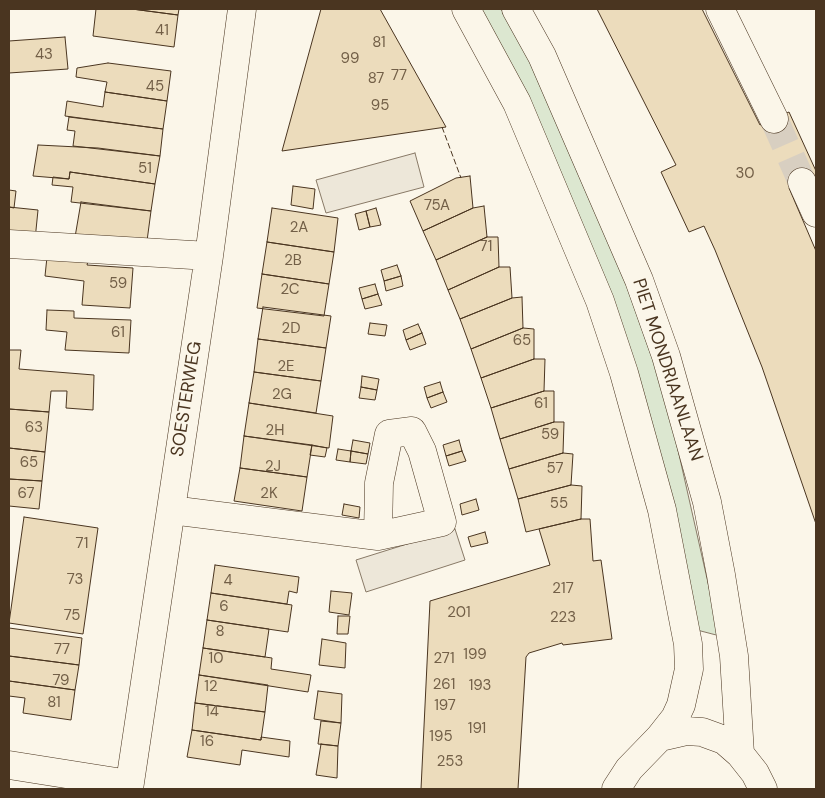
<!DOCTYPE html>
<style>
body{margin:0}
#map{position:relative;width:825px;height:798px;overflow:hidden;background:#fbf6e9;font-family:"DM Sans",sans-serif}
canvas{display:block}
.frame{position:absolute;inset:0;border:10px solid #4a3520;pointer-events:none}
</style>
<div id="map">
<canvas width="825" height="798"></canvas>
<div class="frame"></div>
</div>
<script>
const ctx = document.querySelector('canvas').getContext('2d');
ctx.lineJoin = 'round';
function fill(path, color) {
  ctx.fillStyle = color;
  ctx.fill(path, 'evenodd');
}
function poly(rows) {
  const path = new Path2D();
  for (const r of rows) {
    path.moveTo(r[0], r[1]);
    for (let i = 2; i < r.length; i += 2) path.lineTo(r[i], r[i + 1]);
  }
  return path;
}
function strokePath(path, color, width, dash) {
  ctx.strokeStyle = color;
  ctx.lineWidth = width;
  ctx.lineCap = dash ? 'butt' : 'round';
  ctx.setLineDash(dash || []);
  ctx.stroke(path);
}
function write(font, color, halo, rows, align = 'center') {
  ctx.font = font + ' "DM Sans",sans-serif';
  ctx.lineWidth = 4;
  ctx.setLineDash([]);
  ctx.textBaseline = 'middle';
  ctx.strokeStyle = halo;
  ctx.fillStyle = color;
  for (const [text, x, y, turn = 0] of rows) {
    ctx.save();
    ctx.translate(x, y);
    ctx.rotate((+turn || 0) * Math.PI / 180);
    ctx.textAlign = isNaN(turn) ? turn : align;
    if (halo) ctx.strokeText(text, 0, 0);
    ctx.fillText(text, 0, 0);
    ctx.restore();
  }
}
const green = poly([
 [478,9,501,9,529,58,614,250,666,397,720,636,697,630,675,518,478,9]
]);
fill(green, '#dce7d0');
strokePath(green, '#887966', 1);
const parking = poly([
 [415,153,424,187,326,213,316,180,415,153],
 [455,529,465,560,366,592,356,560,455,529]
]);
fill(parking, '#ede7d9');
strokePath(parking, '#887966', 1);
const building = poly([
 [96,9,132,9,178,15,174,47,93,36,96,9],
 [132,9,179,9,178,15,132,9],
 [321,9,380,9,446,127,282,151,321,9],
 [597,9,702,9,760,125,789,112,816,171,816,176,789,188,816,251,816,524,762,367,715,250,704,226,689,232,661,172,676,165,597,9],
 [65,37,68,69,9,73,9,41,65,37],
 [108,63,171,71,167,101,105,92,107,82,76,77,77,68,108,63],
 [105,92,167,101,163,129,65,116,67,101,103,107,105,92],
 [69,117,163,129,160,156,73,146,75,131,67,130,69,117],
 [38,145,98,148,160,156,155,184,70,172,69,179,33,176,38,145],
 [70,172,155,184,151,211,71,202,73,187,52,185,53,177,69,179,70,172],
 [470,176,473,208,423,231,410,201,456,178,470,176],
 [293,186,315,189,313,209,291,205,293,186],
 [9,190,16,191,14,208,9,207,9,190],
 [81,202,151,211,147,241,74,243,81,202],
 [484,206,487,237,436,260,423,231,473,208,484,206],
 [9,207,38,210,35,240,9,238,9,207],
 [272,208,338,218,334,252,267,242,272,208],
 [376,208,381,225,370,227,366,211,376,208],
 [366,211,370,227,359,230,355,214,366,211],
 [487,237,498,237,499,267,448,290,436,260,487,237],
 [267,242,334,252,329,284,262,274,267,242],
 [47,257,88,261,87,265,133,268,130,308,82,305,84,281,45,276,47,257],
 [397,265,401,276,384,281,381,270,397,265],
 [499,267,510,267,512,298,460,319,448,290,499,267],
 [262,274,329,284,324,316,257,308,262,274],
 [401,276,403,286,386,291,384,281,401,276],
 [375,284,378,294,362,299,359,288,375,284],
 [378,294,382,305,365,309,362,299,378,294],
 [522,297,523,328,471,349,460,319,512,298,522,297],
 [263,307,331,316,326,348,258,339,263,307],
 [47,310,74,311,74,318,131,320,129,353,65,350,67,332,46,330,47,310],
 [370,323,387,325,385,336,368,334,370,323],
 [418,324,422,333,406,340,403,330,418,324],
 [523,328,534,329,534,359,481,378,471,349,523,328],
 [422,333,426,344,410,350,406,340,422,333],
 [258,339,326,348,321,381,254,372,258,339],
 [9,350,21,350,19,369,94,375,93,410,66,408,67,391,51,391,49,412,9,409,9,350],
 [534,359,545,359,544,391,491,408,481,378,534,359],
 [254,372,321,381,316,413,249,403,254,372],
 [362,376,379,379,377,390,361,387,362,376],
 [440,382,443,392,427,398,424,387,440,382],
 [361,387,377,390,375,400,359,398,361,387],
 [544,391,554,391,554,422,500,439,491,408,544,391],
 [443,392,447,402,431,408,427,398,443,392],
 [249,403,333,416,329,448,244,436,249,403],
 [9,409,49,412,45,452,9,448,9,409],
 [554,422,564,422,563,453,509,469,500,439,554,422],
 [244,436,312,445,307,477,240,468,244,436],
 [353,440,370,443,368,454,351,451,353,440],
 [459,440,462,451,446,456,443,445,459,440],
 [312,445,327,448,325,457,310,455,312,445],
 [9,448,45,452,42,481,9,479,9,448],
 [338,449,351,451,350,462,336,460,338,449],
 [351,451,368,454,366,464,350,462,351,451],
 [462,451,466,461,449,466,446,456,462,451],
 [563,453,573,454,571,485,518,499,509,469,563,453],
 [240,468,307,477,302,511,234,501,240,468],
 [9,479,42,481,39,509,9,506,9,479],
 [571,485,582,486,581,519,526,532,518,499,571,485],
 [476,499,479,510,462,515,460,504,476,499],
 [344,504,360,507,359,518,342,515,344,504],
 [24,517,98,528,83,634,9,623,24,517],
 [581,519,590,519,593,561,601,560,612,639,563,645,562,643,529,653,526,657,518,789,421,789,430,601,550,565,539,529,581,519],
 [485,532,488,543,471,547,468,537,485,532],
 [215,565,299,577,297,593,289,591,287,604,211,593,215,565],
 [331,591,352,593,349,615,329,612,331,591],
 [211,593,292,605,288,632,207,620,211,593],
 [338,616,350,616,348,634,337,634,338,616],
 [207,620,269,629,265,657,203,648,207,620],
 [9,628,82,638,79,665,9,656,9,628],
 [322,639,346,643,345,668,319,665,322,639],
 [203,648,272,658,271,669,311,675,308,692,199,675,203,648],
 [9,656,79,665,75,690,9,681,9,656],
 [199,675,268,685,265,712,195,703,199,675],
 [9,681,75,690,71,720,23,713,25,698,9,696,9,681],
 [318,691,342,694,341,723,314,719,318,691],
 [195,703,265,712,261,740,192,730,195,703],
 [321,721,341,723,338,746,318,744,321,721],
 [192,730,261,740,261,737,290,741,289,757,242,750,240,765,187,757,192,730],
 [321,744,338,746,337,778,316,775,321,744]
]);
fill(building, '#ecdcbc');
strokePath(building, '#4a3520', 1);
strokePath(poly([
 [774,119,802,182]
]), '#d8cfc1', 28, [28, 14]);
const minor = poly([
 [466,9,517,103,600,301,624,373,662,510,688,644,689,669,681,705,675,718,660,737],
 [516,9,542,56,639,280,666,356,707,502,721,575,734,656,740,754],
 [720,9,774,119],
 [802,182,816,213],
 [9,244,209,256],
 [171,510,378,536,442,522,422,451,412,431,389,434,379,483,378,536],
 [9,765,129,784],
 [129,789,209,256,242,9],
 [616,789,629,769,660,737,686,731,702,732,724,740,740,754,755,773,763,789]
]);
strokePath(minor, '#4a3520', 29);
strokePath(minor, '#fbf6e9', 28);
strokePath(poly([
 [442,127,461,178]
]), '#4a3520', 1, [6, 2.5]);
write('15px', '#725f47', null, [
 ["41",162,31],
 ["81",379,43],
 ["43",44,55],
 ["99",350,59],
 ["77",399,76],
 ["87",376,79],
 ["45",155,87],
 ["95",380,106],
 ["51",145,169],
 ["30",745,174],
 ["75A",437,206],
 ["2A",299,228],
 ["71",486,247],
 ["2B",293,261],
 ["59",118,284],
 ["2C",290,290],
 ["2D",291,329],
 ["61",118,333],
 ["65",522,341],
 ["2E",286,367],
 ["2G",282,395],
 ["61",541,404],
 ["63",34,428],
 ["2H",275,431],
 ["59",550,435],
 ["65",29,463],
 ["2J",273,467],
 ["57",555,469],
 ["67",26,494],
 ["2K",269,494],
 ["55",559,504],
 ["71",82,544],
 ["73",75,580],
 ["4",228,581],
 ["217",563,589],
 ["6",224,607],
 ["201",459,613],
 ["75",72,616],
 ["223",563,618],
 ["8",220,632],
 ["77",62,650],
 ["199",475,655],
 ["10",216,659],
 ["271",444,659],
 ["79",61,681],
 ["261",444,685],
 ["193",480,686],
 ["12",211,687],
 ["81",54,703],
 ["197",445,706],
 ["14",212,712],
 ["191",477,729],
 ["195",441,737],
 ["16",207,742],
 ["253",450,762]
]);
write('18px', '#4a3520', '#fbf6e9', [
 ["PIET MONDRIAANLAAN",667,370,72],
 ["SOESTERWEG",187,399,-81]
]);
</script>
